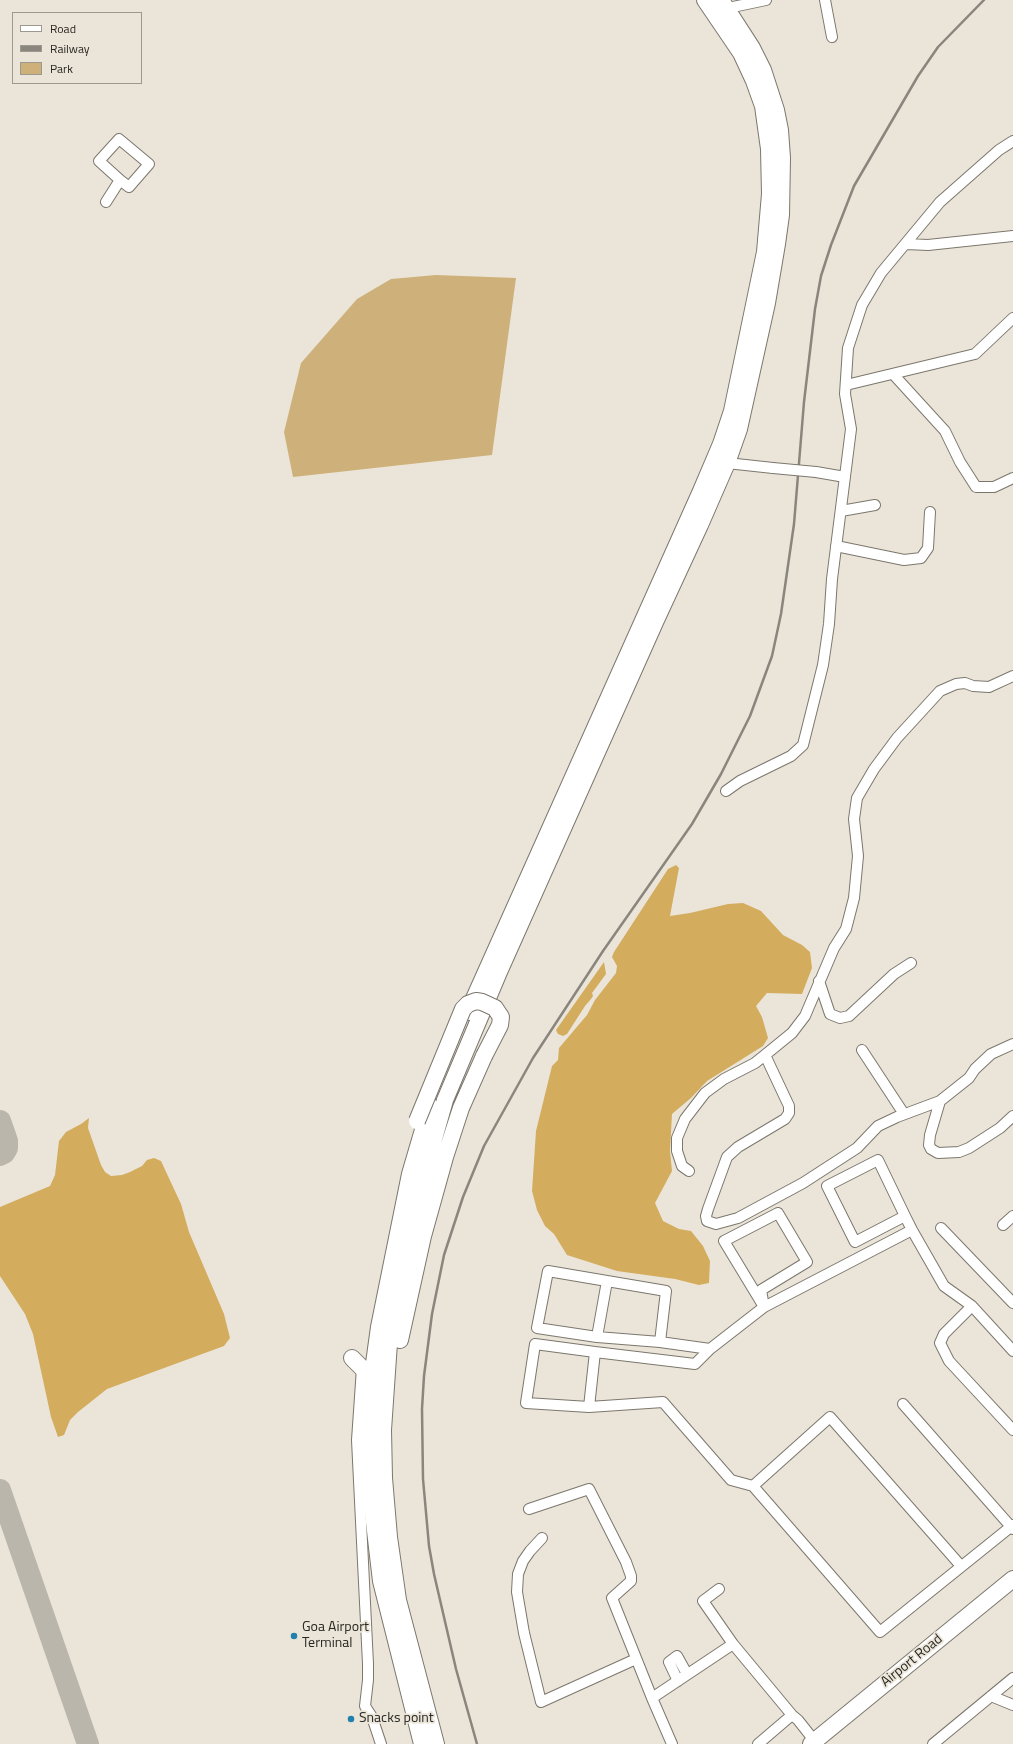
<!DOCTYPE html>
<style>
body{margin:0}
#map{position:relative;width:1013px;height:1744px;overflow:hidden;background:#ebe5d9;font-family:"Titillium Web",sans-serif}
canvas{display:block}
.legend{position:absolute;left:12px;top:12px;width:130px;height:72px;box-sizing:border-box;background:#ebe5d9;border:1px solid #9d9990;margin:0;padding:5px 7px;list-style:none;font-size:12px;color:#292722}
.legend li{display:flex;align-items:center;gap:8px;height:20px}
.legend b{width:20px;border:1px solid #9d9990}
</style>
<div id="map">
<canvas width="1013" height="1744"></canvas>
<ul class="legend">
<li><b style="height:5px;background:#fff"></b>Road</li>
<li><b style="height:5px;background:#8a867e"></b>Railway</li>
<li><b style="height:11px;background:#ceb17a"></b>Park</li>
</ul>
</div>
<script>
const ctx = document.querySelector('canvas').getContext('2d');
ctx.lineJoin = 'round';
function fill(path, color) {
  ctx.fillStyle = color;
  ctx.fill(path, 'evenodd');
}
function poly(rows) {
  const path = new Path2D();
  for (const r of rows) {
    path.moveTo(r[0], r[1]);
    for (let i = 2; i < r.length; i += 2) path.lineTo(r[i], r[i + 1]);
  }
  return path;
}
function strokePath(path, color, width, dash) {
  ctx.strokeStyle = color;
  ctx.lineWidth = width;
  ctx.lineCap = dash ? 'butt' : 'round';
  ctx.setLineDash(dash || []);
  ctx.stroke(path);
}
function write(font, color, halo, rows, align = 'center') {
  ctx.font = font + ' "Titillium Web",sans-serif';
  ctx.lineWidth = 3.5;
  ctx.setLineDash([]);
  ctx.textBaseline = 'middle';
  ctx.strokeStyle = halo;
  ctx.fillStyle = color;
  for (const [text, x, y, turn = 0] of rows) {
    ctx.save();
    ctx.translate(x, y);
    ctx.rotate((+turn || 0) * Math.PI / 180);
    ctx.textAlign = isNaN(turn) ? turn : align;
    if (halo) ctx.strokeText(text, 0, 0);
    ctx.fillText(text, 0, 0);
    ctx.restore();
  }
}
fill(poly([
 [436,275,516,278,492,455,293,477,284,432,301,363,357,299,391,279]
]), '#ceb17a');
fill(poly([
 [676,865,679,868,670,916,690,913,728,904,743,903,761,911,783,935,802,945,810,952,812,968,802,994,767,993,756,1006,762,1017,768,1038,763,1046,707,1081,691,1098,672,1114,670,1151,672,1171,655,1203,663,1221,679,1229,691,1231,703,1246,710,1261,709,1283,699,1285,675,1279,617,1271,567,1255,554,1234,545,1226,537,1210,532,1191,536,1131,552,1066,558,1060,559,1048,587,1015,595,1000,616,973,617,966,612,957,614,952,668,869],
 [604,962,606,974,592,993,593,996,591,999,585,1006,567,1034,563,1036,558,1034,556,1030],
 [89,1118,88,1128,101,1165,105,1172,111,1176,122,1175,130,1172,142,1166,147,1160,154,1158,161,1161,181,1204,189,1232,224,1314,230,1338,224,1346,107,1389,78,1412,70,1420,64,1435,58,1437,51,1417,33,1334,25,1314,0,1276,0,1207,50,1186,55,1175,59,1141,66,1132,81,1124]
]), '#d3ac5d');
strokePath(poly([
 [0,1121,7,1141,7,1148,4,1153,0,1155],
 [0,1490,88,1744]
]), '#bab6ac', 22);
const minor = poly([
 [825,0,832,37],
 [728,8,766,0],
 [106,202,120,180,99,161,119,139,149,164,129,187,120,180],
 [906,244,928,245,1013,236],
 [893,374,945,431,960,462,976,487,994,487,1013,478],
 [846,385,975,354,1013,318],
 [722,464,727,463,773,468],
 [816,472,845,477],
 [841,511,875,505],
 [836,546,904,560,921,558,928,548,930,512],
 [1013,676,989,687,973,686,965,683,956,684,940,691,897,738,874,769,857,798,854,819,858,856,854,898,846,929,834,948,805,1016,792,1033,765,1055,789,1106,789,1113,785,1119,738,1147,727,1157,708,1209,706,1216,707,1221,716,1224,738,1218,803,1183,857,1148,878,1126,897,1117,940,1101,969,1078,975,1069,991,1054,1013,1044],
 [726,791,740,781,791,756,803,745,823,665,829,624,832,579,851,429,845,394,848,348,862,305,881,273,940,202,999,150,1013,141],
 [819,981,830,1014,840,1018,849,1016,894,974,911,963],
 [862,1050,904,1114],
 [940,1101,930,1135,929,1145,931,1149,938,1153,959,1152,969,1148,1000,1128,1013,1116],
 [689,1171,682,1166,677,1151,677,1138,685,1119,705,1093,724,1079,755,1063,765,1055],
 [778,1213,807,1262,761,1290,764,1307,724,1241,778,1213],
 [905,1216,855,1242,827,1186,878,1160,905,1216,912,1230,944,1286,972,1306,1013,1351],
 [1003,1225,1013,1216],
 [941,1228,1013,1303],
 [912,1230,764,1307,710,1349,695,1364,595,1352,589,1407,663,1402,731,1480,753,1486,880,1632,1013,1525],
 [972,1306,944,1334,940,1343,949,1361,1013,1430],
 [597,1337,607,1281],
 [660,1342,597,1337,537,1328,548,1271,666,1291,660,1342,710,1349],
 [362,1368,357,1440,368,1664,368,1680,365,1706,372,1717,381,1744],
 [903,1404,1013,1529],
 [589,1407,526,1403,535,1344,595,1352],
 [753,1486,830,1417,961,1566],
 [529,1509,589,1489,626,1562,631,1576,631,1581,612,1598,652,1698,672,1744],
 [542,1538,530,1551,523,1561,518,1574,517,1592,524,1633,541,1702,636,1659],
 [719,1589,703,1601,733,1644,792,1715,798,1720,817,1744],
 [678,1681,669,1662,677,1656,687,1674],
 [991,1696,1013,1705],
 [652,1698,733,1644],
 [758,1744,792,1715],
 [933,1744,1013,1678]
]);
const trunk = poly([
 [468,1012,701,491,721,444,732,411,765,252,770,194,769,149,763,106,754,81,741,53,705,0],
 [400,1340,423,1236,445,1157,461,1108,484,1056],
 [352,1358,372,1378],
 [422,1744,381,1581,372,1505,369,1450,372,1378,379,1327,410,1174,430,1106],
 [436,1744,398,1600,389,1537,384,1478,383,1430,389,1343,396,1303,409,1239,426,1167,445,1100,499,972,656,620,700,525,727,463,739,429,767,303,777,244,781,215,782,158,780,130,776,110,763,70,752,48,721,0],
 [811,1744,1013,1579]
]);
strokePath(minor, '#7c776d', 12);
strokePath(trunk, '#7c776d', 18);
strokePath(minor, '#fff', 10);
strokePath(trunk, '#fff', 16);
strokePath(poly([
 [477,1744,456,1669,434,1574,429,1546,423,1479,422,1409,424,1376,432,1314,444,1255,463,1197,484,1146,533,1058,603,951,692,824,721,774,750,716,772,656,781,614,794,524,804,402,815,309,821,276,831,245,854,186,918,76,938,47,984,0]
]), '#8a867e', 2.5);
const minorBridge = poly([
 [773,468,816,472]
]);
const trunkBridge = poly([
 [417,1121,463,1009,468,1004,476,1001,482,1002,495,1008,501,1017,500,1025,484,1056]
]);
strokePath(minorBridge, '#7c776d', 12, []);
strokePath(trunkBridge, '#7c776d', 18, []);
strokePath(minorBridge, '#fff', 10);
strokePath(trunkBridge, '#fff', 16);
for (const [x, y, r, color] of [
 [294,1636,4,"#1f81ac"],
 [351,1719,4,"#1f81ac"]
]) {
  const dot = new Path2D();
  dot.arc(x, y, r, 0, 2 * Math.PI);
  ctx.fillStyle = color;
  ctx.fill(dot);
  strokePath(dot, '#ebe5d9', 1.5);
}
write('14px', '#292722', '#ebe5d9', [
 ["Goa Airport",302,1628],
 ["Terminal",302,1644],
 ["Snacks point",359,1719]
], 'left');
write('14px', '#292722', '#ebe5d9', [
 ["Airport Road",912,1661,-39]
]);
</script>
